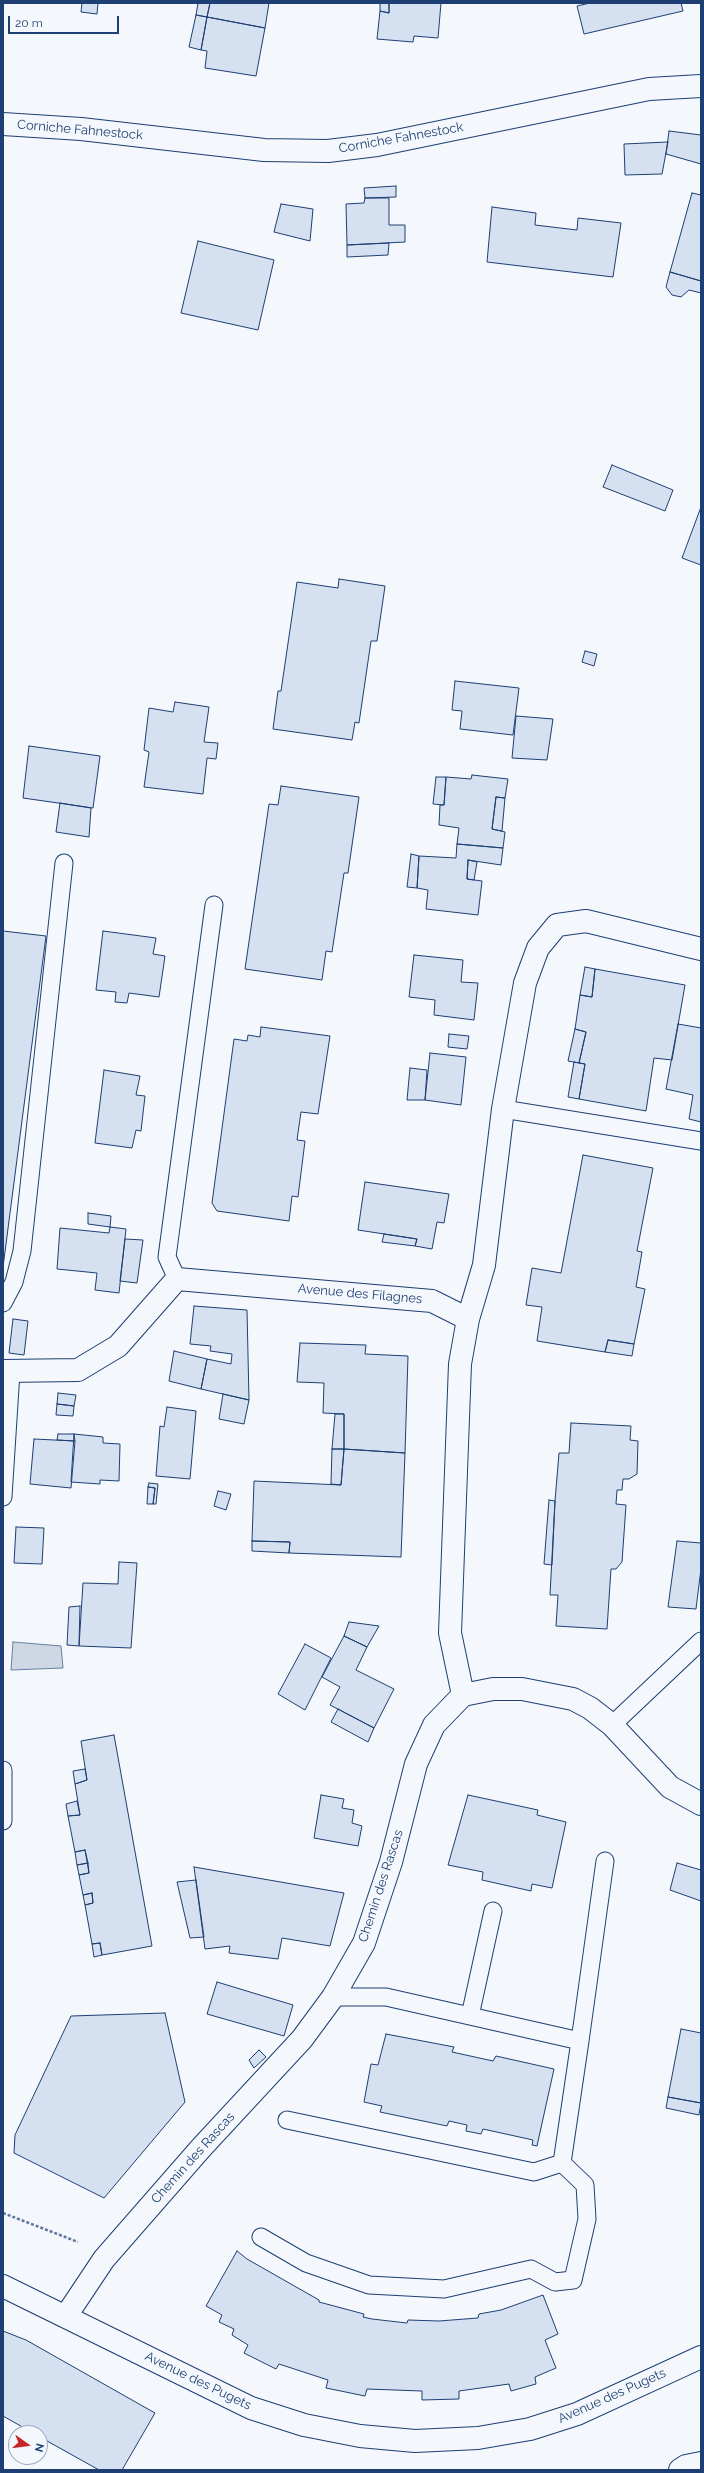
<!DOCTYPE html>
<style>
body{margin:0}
#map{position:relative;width:704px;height:2473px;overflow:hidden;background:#f4f7fb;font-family:Raleway,sans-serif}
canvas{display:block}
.frame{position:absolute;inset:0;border:4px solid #1d3f73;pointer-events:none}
.north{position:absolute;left:8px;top:2425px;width:40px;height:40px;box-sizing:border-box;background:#f4f7fb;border:1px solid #9eadc5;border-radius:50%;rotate:104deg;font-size:11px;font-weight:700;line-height:16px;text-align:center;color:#1d3f73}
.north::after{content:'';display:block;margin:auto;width:14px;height:18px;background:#c62828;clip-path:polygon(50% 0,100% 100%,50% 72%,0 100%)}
.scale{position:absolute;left:8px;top:16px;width:111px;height:18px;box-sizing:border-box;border:2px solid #1d3f73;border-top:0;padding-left:5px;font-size:12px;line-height:14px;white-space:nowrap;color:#1d3f73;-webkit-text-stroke:3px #f4f7fb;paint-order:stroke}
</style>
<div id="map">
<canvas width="704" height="2473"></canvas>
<div class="frame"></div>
<div class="north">N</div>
<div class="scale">20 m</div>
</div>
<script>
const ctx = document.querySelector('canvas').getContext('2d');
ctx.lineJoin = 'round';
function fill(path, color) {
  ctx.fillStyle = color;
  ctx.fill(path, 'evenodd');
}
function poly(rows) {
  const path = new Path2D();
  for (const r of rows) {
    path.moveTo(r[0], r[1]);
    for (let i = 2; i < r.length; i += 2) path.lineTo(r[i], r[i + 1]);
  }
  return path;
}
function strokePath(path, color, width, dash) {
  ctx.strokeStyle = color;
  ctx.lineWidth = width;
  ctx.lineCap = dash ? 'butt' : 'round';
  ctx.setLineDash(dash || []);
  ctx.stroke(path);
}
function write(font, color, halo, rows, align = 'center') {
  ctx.font = font + ' Raleway,sans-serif';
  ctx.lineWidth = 3;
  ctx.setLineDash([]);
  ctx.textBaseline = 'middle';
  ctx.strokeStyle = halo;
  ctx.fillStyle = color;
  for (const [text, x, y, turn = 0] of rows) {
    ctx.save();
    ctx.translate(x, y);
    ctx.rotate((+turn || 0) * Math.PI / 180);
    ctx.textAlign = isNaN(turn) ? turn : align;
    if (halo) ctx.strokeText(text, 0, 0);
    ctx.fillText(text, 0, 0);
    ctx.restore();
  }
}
const water = poly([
 [13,1642,61,1646,63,1668,11,1670,13,1642]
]);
fill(water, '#cfd7e4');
strokePath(water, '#687fa3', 1);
const building = poly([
 [82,3,98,3,97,14,81,12,82,3],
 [198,3,210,3,207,17,196,15,198,3],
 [210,3,269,3,265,28,207,17,210,3],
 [380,3,389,3,389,13,380,11,380,3],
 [389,3,441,3,438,38,414,36,413,42,377,39,380,11,389,13,389,3],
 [590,3,681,3,683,11,584,34,577,6,590,3],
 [196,15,207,17,201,50,189,47,196,15],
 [207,17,265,28,256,76,205,68,207,51,201,50,207,17],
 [669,131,701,135,701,164,666,154,669,131],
 [668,142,662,174,625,175,624,144,668,142],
 [396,186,396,197,365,198,364,188,396,186],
 [692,193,701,195,701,281,670,272,692,193],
 [365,198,389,198,389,225,405,225,405,242,347,245,346,204,364,203,365,198],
 [281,204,313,209,310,241,274,232,281,204],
 [492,207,536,213,535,225,577,230,578,218,621,223,613,277,487,262,492,207],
 [198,241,274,260,258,330,181,313,198,241],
 [389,243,388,255,347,257,347,245,389,243],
 [670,272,701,281,701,293,689,290,681,297,672,295,666,287,670,272],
 [612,465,673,490,665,511,603,487,612,465],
 [701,507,701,565,682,558,701,507],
 [339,579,385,586,377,641,371,641,359,723,355,722,352,740,273,729,278,691,281,691,297,582,338,588,339,579],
 [585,651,597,654,594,666,582,662,585,651],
 [455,681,519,688,513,735,460,729,462,711,452,710,455,681],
 [175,702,209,707,204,742,218,743,216,759,207,758,203,794,144,787,149,752,144,750,149,708,173,712,175,702],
 [516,716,553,719,547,760,512,758,516,716],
 [29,746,100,756,93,808,23,798,29,746],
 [472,775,508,779,505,798,496,797,492,829,505,832,503,848,457,844,459,828,439,825,440,805,444,805,446,777,471,779,472,775],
 [436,777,446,777,444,805,433,804,436,777],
 [281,786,359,797,348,873,344,873,332,952,326,951,322,980,245,969,269,804,278,805,281,786],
 [496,797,505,798,502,831,492,829,496,797],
 [60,803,91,808,89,837,56,832,60,803],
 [457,844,503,848,501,865,468,860,467,879,482,881,478,915,426,909,428,890,417,888,419,856,456,858,457,844],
 [411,854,419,856,417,888,407,887,411,854],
 [468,860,477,862,474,880,467,879,468,860],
 [3,931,46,936,3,1267,3,931],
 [103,931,156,938,153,954,165,956,159,997,129,993,127,1003,115,1002,116,992,96,990,103,931],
 [414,955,463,960,461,982,478,983,474,1020,434,1015,435,1000,409,997,414,955],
 [585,967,595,969,592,997,580,995,585,967],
 [595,969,685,985,672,1060,654,1058,646,1111,579,1099,585,1064,579,1063,586,1032,575,1029,580,995,592,997,595,969],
 [678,1024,701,1028,701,1122,689,1119,693,1095,666,1089,678,1024],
 [261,1027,330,1036,318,1114,301,1112,297,1140,305,1141,298,1197,292,1196,289,1221,217,1211,212,1203,234,1039,247,1041,248,1035,260,1037,261,1027],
 [575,1029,586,1032,579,1063,568,1061,575,1029],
 [449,1034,469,1036,467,1049,448,1047,449,1034],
 [430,1053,466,1057,461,1105,425,1100,430,1053],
 [574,1062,585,1064,579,1099,568,1097,574,1062],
 [410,1068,427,1070,425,1100,407,1100,410,1068],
 [104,1070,140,1076,136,1095,145,1096,141,1131,136,1130,132,1148,95,1143,104,1070],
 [583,1155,653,1168,637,1251,642,1252,636,1287,645,1289,634,1344,608,1340,605,1352,537,1341,542,1307,526,1305,532,1268,561,1273,583,1155],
 [365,1182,449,1194,444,1223,437,1222,432,1249,415,1246,417,1239,358,1230,365,1182],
 [88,1213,111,1216,110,1227,88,1224,88,1213],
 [110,1227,126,1229,119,1293,95,1290,97,1273,57,1269,60,1228,109,1233,110,1227],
 [384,1234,417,1239,415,1246,382,1242,384,1234],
 [125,1239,143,1240,137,1283,120,1281,125,1239],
 [194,1306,247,1310,249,1400,201,1389,207,1359,231,1364,232,1354,210,1351,211,1346,190,1344,194,1306],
 [13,1319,28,1321,24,1355,9,1353,13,1319],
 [608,1340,634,1344,632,1356,605,1352,608,1340],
 [300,1343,366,1345,365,1354,408,1356,405,1453,344,1449,344,1414,323,1413,324,1383,297,1382,300,1343],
 [174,1351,207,1359,201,1389,169,1381,174,1351],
 [58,1393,76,1395,74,1406,57,1404,58,1393],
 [223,1394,249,1400,244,1424,219,1419,223,1394],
 [57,1404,74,1406,73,1416,56,1415,57,1404],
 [167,1407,196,1411,190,1479,156,1476,160,1426,164,1427,167,1407],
 [335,1414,344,1414,344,1449,332,1449,335,1414],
 [571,1423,631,1426,630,1440,638,1441,637,1474,629,1479,623,1479,622,1490,617,1490,616,1504,626,1505,622,1562,616,1569,611,1569,607,1629,556,1626,558,1595,550,1595,555,1501,559,1453,569,1453,571,1423],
 [58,1434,74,1434,75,1441,57,1440,58,1434],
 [74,1434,103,1437,103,1443,120,1444,119,1481,100,1480,100,1484,71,1482,74,1434],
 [34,1439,75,1441,71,1488,30,1484,34,1439],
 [332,1449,344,1449,341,1485,331,1484,332,1449],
 [344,1449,405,1453,401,1557,289,1553,290,1542,252,1541,254,1481,341,1485,344,1449],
 [149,1483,158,1484,156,1504,153,1504,155,1488,148,1487,149,1483],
 [148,1487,155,1488,153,1504,147,1504,148,1487],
 [218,1491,231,1494,226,1510,214,1506,218,1491],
 [549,1500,555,1501,552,1565,544,1564,549,1500],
 [16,1527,44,1528,42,1564,14,1563,16,1527],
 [252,1541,290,1542,289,1553,252,1551,252,1541],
 [677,1541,701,1543,701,1569,696,1609,668,1607,677,1541],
 [119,1562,137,1563,131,1648,79,1646,83,1583,118,1584,119,1562],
 [80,1606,79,1646,67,1645,69,1607,80,1606],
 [349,1622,379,1626,367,1647,344,1636,349,1622],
 [344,1636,367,1647,356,1670,394,1689,374,1728,330,1705,340,1687,322,1677,344,1636],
 [305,1644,331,1658,305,1710,278,1694,305,1644],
 [338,1709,374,1728,368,1742,331,1722,338,1709],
 [114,1735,152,1946,102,1955,100,1943,92,1944,85,1905,93,1903,92,1893,83,1895,79,1875,89,1873,85,1850,75,1852,68,1816,80,1815,75,1784,87,1780,81,1741,114,1735],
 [85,1769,87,1780,75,1784,73,1771,85,1769],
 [321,1795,344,1799,342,1808,354,1810,352,1823,362,1826,358,1846,314,1838,321,1795],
 [468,1795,538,1810,537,1815,566,1822,552,1888,532,1884,531,1891,482,1880,483,1872,448,1865,468,1795],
 [77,1801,80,1815,68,1816,66,1804,77,1801],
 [85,1850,88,1863,77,1865,75,1852,85,1850],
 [88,1863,89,1873,79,1875,77,1865,88,1863],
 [677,1863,701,1870,701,1901,670,1890,677,1863],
 [194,1867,344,1893,330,1946,282,1938,278,1959,229,1953,230,1946,205,1949,194,1867],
 [196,1880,204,1937,190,1938,177,1882,196,1880],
 [92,1893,93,1903,85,1905,83,1895,92,1893],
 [100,1943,102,1955,94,1957,92,1944,100,1943],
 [217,1982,293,2005,284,2036,207,2014,217,1982],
 [165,2013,185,2102,104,2198,14,2153,15,2135,71,2016,165,2013],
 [681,2029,701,2033,701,2103,668,2097,681,2029],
 [386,2034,454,2047,452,2052,493,2061,496,2056,554,2069,537,2146,532,2145,533,2140,483,2129,481,2134,466,2131,467,2125,449,2121,447,2126,380,2112,382,2106,364,2102,371,2064,378,2065,386,2034],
 [259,2050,266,2057,254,2068,249,2060,259,2050],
 [668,2097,701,2103,699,2115,666,2108,668,2097],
 [237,2251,247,2259,319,2300,319,2302,364,2314,363,2317,372,2319,407,2323,408,2320,439,2321,478,2318,479,2314,501,2310,543,2295,558,2334,545,2340,556,2368,535,2377,536,2384,511,2391,509,2384,459,2391,459,2399,422,2400,422,2391,367,2389,365,2396,326,2388,328,2380,279,2364,276,2369,244,2353,248,2345,232,2335,234,2329,219,2322,222,2315,206,2306,237,2251],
 [3,2331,26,2340,155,2413,122,2470,99,2470,40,2437,40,2433,33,2433,3,2416,3,2331]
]);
fill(building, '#d5e0f0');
strokePath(building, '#1d3f73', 1);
const service = poly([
 [503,1109,701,1141],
 [177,1279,167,1257,214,905],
 [3,1303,14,1282,22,1251,64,863],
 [3,1497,11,1372],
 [612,1725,701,1641],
 [3,1770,3,1821],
 [470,2016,493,1911],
 [580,2041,605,1861],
 [287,2120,534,2172,562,2163],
 [261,2237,306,2263,369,2285,444,2289,531,2269,555,2282,573,2280,587,2219,585,2185,562,2163,580,2041,386,1997,333,1997]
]);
const minor = poly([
 [468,1319,484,1265,503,1109,525,983,538,948,557,925,586,921,701,949],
 [3,1371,78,1370,118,1346,177,1279,432,1301,468,1319,460,1364,450,1633,463,1695],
 [66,2316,104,2259,201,2148,302,2039,333,1997,364,1943,391,1862,416,1764,434,1725,463,1695,493,1689,522,1689,573,1699,590,1708,612,1725,670,1787,701,1804],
 [680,2470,686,2466,701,2463]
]);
const secondary = poly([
 [3,124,81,129,264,150,328,151,377,145,649,89,701,86],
 [3,2286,251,2408,304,2425,360,2436,415,2441,478,2438,530,2429,577,2414,701,2357]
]);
strokePath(service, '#1d3f73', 19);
strokePath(minor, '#1d3f73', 24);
strokePath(secondary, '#1d3f73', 24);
strokePath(poly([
 [3,2213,78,2242]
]), '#5e769c', 2.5, [3, 2]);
strokePath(service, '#f4f7fb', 17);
strokePath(minor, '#f4f7fb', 22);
strokePath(secondary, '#f4f7fb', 22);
write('13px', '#1d3f73', '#f4f7fb', [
 ["Corniche Fahnestock",80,130,5],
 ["Corniche Fahnestock",401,138,-10],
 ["Avenue des Filagnes",360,1294,5],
 ["Chemin des Rascas",381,1886,-72],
 ["Chemin des Rascas",193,2158,-48],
 ["Avenue des Pugets",198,2381,26],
 ["Avenue des Pugets",612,2396,-24]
]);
</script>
